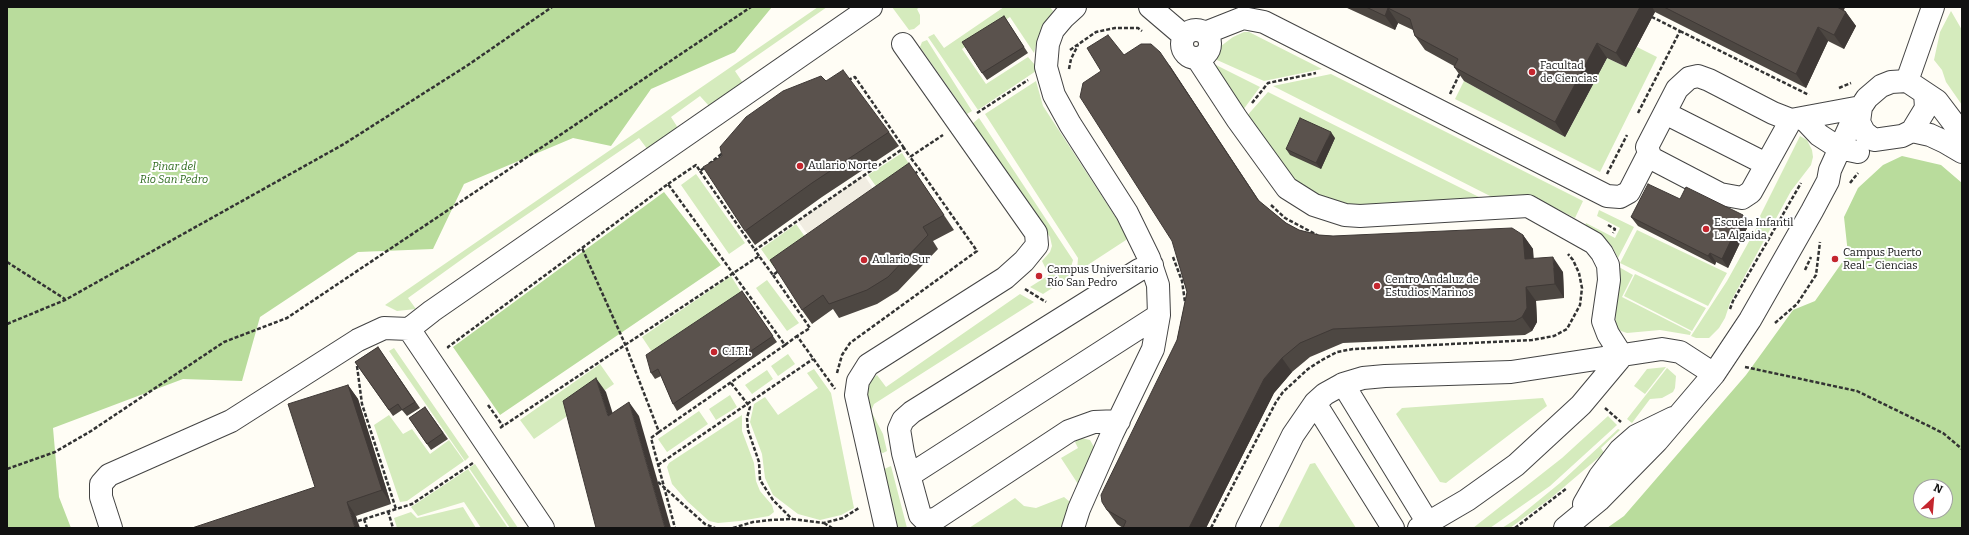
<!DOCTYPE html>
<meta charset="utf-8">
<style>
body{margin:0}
#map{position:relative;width:1969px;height:535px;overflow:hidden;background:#fffdf5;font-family:Bitter,serif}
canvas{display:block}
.frame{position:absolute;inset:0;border:8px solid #111;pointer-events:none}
.north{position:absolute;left:1913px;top:479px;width:40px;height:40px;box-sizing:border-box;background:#fff;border:1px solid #a0a0a0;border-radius:50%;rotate:26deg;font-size:11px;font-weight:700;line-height:16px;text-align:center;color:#111}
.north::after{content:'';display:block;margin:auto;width:14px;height:18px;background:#c4262e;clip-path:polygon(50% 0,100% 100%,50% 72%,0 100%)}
</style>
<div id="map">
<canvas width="1969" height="535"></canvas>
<div class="frame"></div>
<div class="north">N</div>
</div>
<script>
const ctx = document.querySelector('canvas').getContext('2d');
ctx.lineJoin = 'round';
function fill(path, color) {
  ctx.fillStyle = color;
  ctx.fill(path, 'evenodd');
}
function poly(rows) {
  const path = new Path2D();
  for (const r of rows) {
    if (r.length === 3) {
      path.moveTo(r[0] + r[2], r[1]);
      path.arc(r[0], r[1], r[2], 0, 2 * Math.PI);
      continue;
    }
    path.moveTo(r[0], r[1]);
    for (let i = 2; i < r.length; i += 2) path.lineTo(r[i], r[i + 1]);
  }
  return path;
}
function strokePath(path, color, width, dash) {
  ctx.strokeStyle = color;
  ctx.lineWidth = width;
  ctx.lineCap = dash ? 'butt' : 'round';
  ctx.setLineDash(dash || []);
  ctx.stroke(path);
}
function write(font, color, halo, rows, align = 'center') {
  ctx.font = font + ' Bitter,serif';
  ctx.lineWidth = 4;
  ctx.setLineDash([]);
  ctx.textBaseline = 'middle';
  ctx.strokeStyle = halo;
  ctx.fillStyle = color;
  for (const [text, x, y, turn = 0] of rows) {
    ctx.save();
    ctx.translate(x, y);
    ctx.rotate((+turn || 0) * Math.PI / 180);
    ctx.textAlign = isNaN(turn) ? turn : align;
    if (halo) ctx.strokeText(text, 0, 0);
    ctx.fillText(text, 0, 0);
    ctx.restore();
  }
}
fill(poly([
 [818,7,827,7,735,71,743,83,709,106,700,96,671,117,678,128,648,150,639,138,472,252,408,298,416,309,397,311,385,305],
 [892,7,920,7,917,9,920,15,920,24,914,29,909,30],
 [1004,7,1050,7,1053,11,1037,41,1034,53,1010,17,962,49,986,84,1028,57,1035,65,1036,71,978,110,928,37,934,34,944,48],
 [1951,11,1962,30,1962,105,1946,82,1942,70,1934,60,1940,32],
 [1244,32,1249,32,1322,69,1264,81,1217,60,1215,56,1217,49,1233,37],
 [927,40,972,111,967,114,920,47,922,42],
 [1637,47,1657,57,1600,172,1455,99,1464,81,1565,137,1607,58,1626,67],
 [1216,65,1260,87,1243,110,1216,68],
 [1331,74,1583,201,1575,218,1529,195,1492,197,1273,86],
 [1036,81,1043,106,1126,233,1127,237,1126,240,1077,272,1078,258,985,114],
 [1268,92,1483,199,1354,210,1297,187,1245,118],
 [979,118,1073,260,1068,278,1043,294,1030,287,1049,275,1042,261,1050,252,1052,246,1050,237,972,124],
 [1800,136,1807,140,1812,150,1813,157,1811,165,1791,191,1730,303,1725,318,1719,328,1709,338,1696,338,1691,336,1727,281,1757,227,1756,224],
 [902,153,913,170,880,192,868,175],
 [696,174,745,243,729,254,681,185],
 [1599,210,1634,227,1618,258,1612,246,1604,238,1585,226,1586,223,1615,238,1620,228,1597,216],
 [796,224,808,241,773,266,761,249],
 [1637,230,1727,273,1708,306,1620,263],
 [1619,267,1633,275,1622,297,1691,332,1690,335,1660,330,1627,333,1621,331,1615,326],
 [1635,274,1706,308,1692,331,1624,296],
 [731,276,741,292,652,352,642,337],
 [767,280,799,323,787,331,756,288],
 [1020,294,1034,302,874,404,871,411,883,434,887,451,883,453,876,450,864,393,872,379,877,375,886,387],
 [394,348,469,457,465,461,389,351],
 [788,354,795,364,778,376,771,366],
 [600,364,614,384,534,439,520,420],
 [1666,367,1645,394,1634,386,1647,369],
 [1667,368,1676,376,1675,388,1673,392,1662,398,1650,399,1632,423,1627,419],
 [814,369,831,393,854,508,841,515,820,520,798,514,773,495,765,478,762,454,750,422,754,404,765,397,778,415,818,388,807,373],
 [767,370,773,379,752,394,745,385],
 [730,395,737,407,716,420,709,409],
 [1543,398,1547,406,1446,483,1440,482,1396,414,1402,408],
 [699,411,708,424,667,452,658,439],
 [389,415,403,434,412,429,430,454,449,440,464,461,407,501,400,502,374,425],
 [742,415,742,431,754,463,756,481,760,491,772,505,774,512,769,516,740,521,718,523,709,521,687,501,672,484,667,467,669,463],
 [1608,416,1617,425,1550,486,1490,528,1473,528,1562,458],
 [1618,429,1620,430,1601,448,1604,453,1551,498,1510,528,1502,528,1516,519,1560,483],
 [1081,438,1090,440,1094,447,1092,458,1078,484,1061,458,1078,448,1075,442],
 [1315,463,1356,528,1278,528,1310,464],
 [475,464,518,528,510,528,469,468],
 [891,466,907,528,894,528,882,470],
 [468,469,508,528,481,528,464,502,418,516,411,507],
 [1064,497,1070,502,1063,528,969,528,1015,498,1024,506,1036,508],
 [463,507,476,528,397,528,394,518,411,512,417,518]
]), '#d5ebbd');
fill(poly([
 [7,7,772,7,735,52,651,89,611,146,573,138,464,184,433,249,358,252,260,317,242,381,183,379,53,428,59,497,71,528,7,528],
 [1902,156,1941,165,1962,183,1962,528,1607,528,1624,516,1746,375,1793,310,1815,301,1848,254,1844,217,1858,188,1883,165],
 [1921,487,1945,487,1945,511,1921,511],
 [664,192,721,265,500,415,453,347]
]), '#b9dc9c');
fill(poly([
 [864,175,880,199,815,245,798,221]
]), '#f1ede2');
const minor = poly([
 [1150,7,1184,36],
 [1196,44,14],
 [1205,33,1243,18,1264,22,1607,196,1620,197,1629,192,1649,153],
 [1197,58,1237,119,1287,188,1314,205,1345,215,1360,216,1528,206,1594,243,1602,253,1608,265,1609,280,1603,321,1608,334,1622,356],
 [1907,81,1933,7],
 [1925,93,1926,108,1912,131,1902,136,1874,140,1864,132,1859,122,1861,107,1867,98,1881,86,1891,82,1907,81,1937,101,1962,134],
 [1665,113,1766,164],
 [1803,118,1819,135,1839,148,1858,152],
 [1791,120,1751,192,1742,198,1720,194,1651,158,1647,147,1677,89,1689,78,1698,76,1709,80,1773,113,1791,120,1861,107],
 [1912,131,1930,135,1945,142,1962,152],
 [409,329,543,528],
 [1343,384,1428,523],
 [1315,403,1393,528],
 [1119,421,1094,422,1069,431,937,518,926,521,920,515,903,453,899,429,903,420,912,412,1139,270,1152,265],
 [910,475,1159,315],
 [1584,504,1600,476,1620,450,1636,436,1673,418],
 [111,528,101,497,101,484,109,475,231,421,358,340,384,328,409,329,432,311,871,7],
 [886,528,856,395,858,381,868,365,1005,278,1024,261,1037,245,1036,233,903,44],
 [1073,528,1079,509,1112,434,1153,349,1159,315,1158,285,1149,258,1127,213,1070,124,1054,95,1046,67,1048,44,1053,30,1064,17,1075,7],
 [1247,528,1293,435,1315,403,1325,394,1343,384,1363,378,1385,376,1511,372,1662,349,1680,352,1714,374],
 [1419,528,1467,500,1516,465,1581,405,1622,356],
 [1565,528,1599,500,1657,441,1714,374,1750,320,1812,211,1828,181,1830,170,1850,126,1858,115]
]);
strokePath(minor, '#444', 24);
strokePath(poly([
 [1680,31,1809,95],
 [1070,50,1096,32,1115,28,1138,28,1142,31],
 [1069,69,1071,59,1078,45],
 [848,80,855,77,904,148],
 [1839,88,1851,83],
 [1450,94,1460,73],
 [1252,103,1268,83,1316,73],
 [977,113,1028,80],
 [1638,113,1680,31,1652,17],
 [709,164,724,152],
 [700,171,755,250],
 [914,174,920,170,910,157,943,135],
 [1607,174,1627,135],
 [1850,183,1858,173],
 [668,184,696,165,700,171,705,167],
 [1271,205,1285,218,1317,235],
 [1608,225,1615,229,1613,233],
 [759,256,755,250,904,148,910,157],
 [1173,257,1182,281,1185,302],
 [7,262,65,299],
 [1805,270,1811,257],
 [773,275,810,328,797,336,835,389],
 [1025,289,1046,302],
 [1730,309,1733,301,1801,183],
 [1775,323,1797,304,1816,275,1820,242],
 [7,324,65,300,344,144,468,65,552,7],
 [785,345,797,336],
 [449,348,448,347,582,248,668,184,785,345,659,432,625,344,582,248],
 [357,366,362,404,396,509],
 [1745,367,1857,391,1943,433,1962,449],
 [837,373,842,355,850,343,977,251,920,170],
 [731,383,750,407,747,418,748,430,759,462,760,480,773,500,792,519],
 [488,405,503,426],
 [1605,408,1621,422],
 [500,428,759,256,773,275,780,270],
 [659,432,651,438,675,528],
 [658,465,813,359],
 [7,469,55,452,91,431,224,342,287,318,751,7],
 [658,482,705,524,715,528],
 [388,511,393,528],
 [364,519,367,528],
 [358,521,412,504,473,463],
 [824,523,832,528],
 [733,528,753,522,771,520,792,519,824,523,843,518,859,508],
 [1211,528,1276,402,1283,392,1308,369,1322,360,1337,352,1353,349,1532,340,1554,336,1567,329,1580,305,1582,288,1579,273,1573,260,1568,254],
 [1515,528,1567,488]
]), '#333', 2.5, [4, 2]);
strokePath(minor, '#fff', 22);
fill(poly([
 [1345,7,1845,7,1844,10,1856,26,1844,49,1828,41,1806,88,1655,12,1626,67,1607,58,1565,137,1464,81,1454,67,1454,66,1425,50,1415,36,1413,30,1398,23,1395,30],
 [1004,16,1028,53,987,80,982,73],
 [1124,55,1170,66,1259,201,1286,223,1299,230,1319,235,1333,236,1523,235,1533,249,1533,259,1563,272,1564,298,1536,301,1537,322,1532,331,1525,335,1343,343,1310,357,1292,372,1274,393,1206,528,1123,528,1117,524,1107,510,1177,340,1187,292],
 [826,81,889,132,899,146,822,197,755,245,745,231],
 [1335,138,1321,169,1290,155,1286,149],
 [918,177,954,230,933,241,938,249,898,291,877,304,839,318,833,309,812,324,802,310],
 [1680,199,1749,224,1728,268,1716,262,1715,265,1638,226,1631,217],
 [742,291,777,342,677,411,673,404,661,376,655,379,651,373],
 [378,347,420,408,407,416,402,410,393,416,355,362],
 [348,385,358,399,391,504,356,516,315,487],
 [425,407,448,439,431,450,409,418]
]), '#4d4742');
fill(poly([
 [1640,7,1652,7,1655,12,1626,67,1616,53],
 [1833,7,1845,7,1840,18],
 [1388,8,1398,23,1395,30,1385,16],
 [1846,12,1856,26,1844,49,1834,35],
 [1818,27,1828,41,1806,88,1796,74],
 [1597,43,1607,58,1565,137,1555,122],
 [1160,52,1170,66,1268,214,1258,200],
 [1331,132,1335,138,1321,169,1316,163],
 [909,163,918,177,954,230,944,215],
 [1743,215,1749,224,1728,268,1722,259],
 [1523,235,1533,249,1535,273,1525,259],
 [1710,253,1716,262,1715,265,1708,256],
 [1553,257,1563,272,1564,298,1555,284],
 [1526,287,1536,301,1537,322,1532,331,1522,317],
 [1282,358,1292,372,1274,393,1206,528,1189,528,1264,379],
 [596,378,606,392,618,430,608,416],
 [348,385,358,399,391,504,382,490],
 [629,402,639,416,671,528,665,528],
 [347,502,356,516,360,528,355,528]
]), '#3f3936');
const building = poly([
 [1366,7,1640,7,1616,53,1597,43,1555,122,1454,67,1458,59,1415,36,1410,19,1388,8,1385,16,1366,7],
 [1664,7,1837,7,1846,12,1834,35,1818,27,1796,74,1664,7],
 [1004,16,1024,47,982,73,962,42,1004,16],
 [1108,35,1124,55,1141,44,1151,44,1160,52,1258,200,1286,223,1299,230,1319,235,1333,236,1512,228,1523,235,1525,259,1553,257,1555,284,1526,287,1527,308,1522,317,1515,321,1333,329,1300,343,1282,358,1264,379,1189,528,1123,528,1126,521,1107,510,1102,502,1101,495,1177,340,1187,292,1172,241,1080,97,1083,83,1101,71,1087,48,1108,35],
 [843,70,889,132,812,183,745,231,703,167,722,156,720,147,746,117,783,91,821,76,826,81,843,70],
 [1300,118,1331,132,1316,163,1286,149,1300,118],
 [909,163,944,215,923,227,928,235,888,277,867,290,829,304,823,295,802,310,770,260,909,163],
 [1648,184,1680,199,1686,187,1743,215,1722,259,1710,253,1708,256,1631,217,1648,184],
 [742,291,773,336,673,404,658,369,651,373,646,355,742,291],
 [378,347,415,402,402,410,398,404,389,410,355,362,378,347],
 [596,378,608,416,629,402,665,528,596,528,563,401,596,378],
 [348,385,382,490,347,502,355,528,192,528,315,487,288,404,348,385],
 [425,407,443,433,427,444,409,418,425,407]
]);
fill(building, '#5a524d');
strokePath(building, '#3f3936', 1);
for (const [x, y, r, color] of [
 [1532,72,4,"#c4262e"],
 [800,166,4,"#c4262e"],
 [1706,229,4,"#c4262e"],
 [1835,259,4,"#c4262e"],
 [864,260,4,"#c4262e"],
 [1039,276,4,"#c4262e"],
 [1377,286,4,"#c4262e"],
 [714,352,4,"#c4262e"]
]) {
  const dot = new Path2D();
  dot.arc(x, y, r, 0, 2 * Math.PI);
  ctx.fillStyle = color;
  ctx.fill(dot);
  strokePath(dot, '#fff', 1.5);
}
write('11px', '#111', '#fff', [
 ["Facultad",1540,66],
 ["de Ciencias",1540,79],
 ["Aulario Norte",808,166],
 ["Escuela Infantil",1714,223],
 ["La Algaida",1714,236],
 ["Campus Puerto",1843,253],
 ["Real - Ciencias",1843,266],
 ["Aulario Sur",872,260],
 ["Campus Universitario",1047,270],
 ["Río San Pedro",1047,283],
 ["Centro Andaluz de",1385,280],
 ["Estudios Marinos",1385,293],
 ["C.I.T.I.",722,352]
], 'left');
write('italic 11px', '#2f6b1f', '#fff', [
 ["Pinar del",174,167],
 ["Río San Pedro",174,180]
]);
</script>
